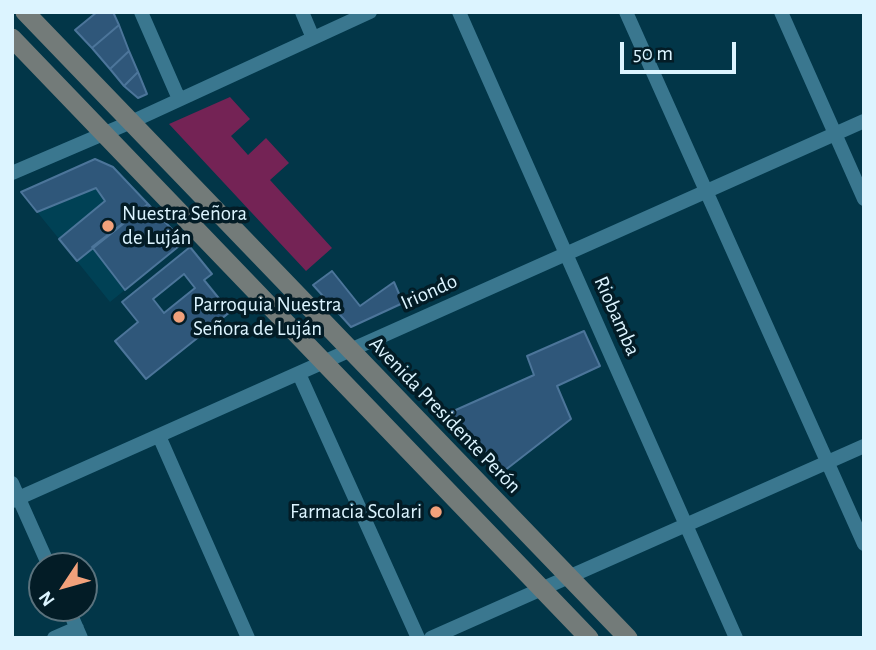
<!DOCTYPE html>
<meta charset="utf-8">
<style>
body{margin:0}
#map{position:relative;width:876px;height:650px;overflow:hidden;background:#023648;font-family:"Alegreya Sans",sans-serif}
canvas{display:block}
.frame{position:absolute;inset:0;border:14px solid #dcf4ff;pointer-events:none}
.north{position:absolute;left:28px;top:552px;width:70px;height:70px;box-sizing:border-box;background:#031c26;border:2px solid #5a727d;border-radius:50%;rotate:234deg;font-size:19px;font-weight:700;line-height:28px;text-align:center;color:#dcf4ff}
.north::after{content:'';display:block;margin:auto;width:24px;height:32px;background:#f1a17b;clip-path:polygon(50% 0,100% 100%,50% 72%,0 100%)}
.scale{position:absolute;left:620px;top:42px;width:116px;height:32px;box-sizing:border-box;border:4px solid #dcf4ff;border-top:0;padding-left:9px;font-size:21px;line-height:24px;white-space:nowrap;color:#dcf4ff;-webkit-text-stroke:5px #031c26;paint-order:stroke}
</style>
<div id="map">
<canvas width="876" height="650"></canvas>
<div class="frame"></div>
<div class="north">N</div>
<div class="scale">50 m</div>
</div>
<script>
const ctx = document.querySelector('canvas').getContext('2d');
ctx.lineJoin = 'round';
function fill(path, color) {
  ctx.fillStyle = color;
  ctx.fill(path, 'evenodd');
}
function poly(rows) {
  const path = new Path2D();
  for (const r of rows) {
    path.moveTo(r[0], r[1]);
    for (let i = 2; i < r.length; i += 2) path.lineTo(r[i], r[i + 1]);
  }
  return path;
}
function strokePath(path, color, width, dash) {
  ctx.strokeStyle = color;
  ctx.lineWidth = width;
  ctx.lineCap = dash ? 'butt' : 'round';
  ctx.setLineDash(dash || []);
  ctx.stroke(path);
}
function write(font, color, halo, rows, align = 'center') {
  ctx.font = font + ' "Alegreya Sans",sans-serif';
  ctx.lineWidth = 7;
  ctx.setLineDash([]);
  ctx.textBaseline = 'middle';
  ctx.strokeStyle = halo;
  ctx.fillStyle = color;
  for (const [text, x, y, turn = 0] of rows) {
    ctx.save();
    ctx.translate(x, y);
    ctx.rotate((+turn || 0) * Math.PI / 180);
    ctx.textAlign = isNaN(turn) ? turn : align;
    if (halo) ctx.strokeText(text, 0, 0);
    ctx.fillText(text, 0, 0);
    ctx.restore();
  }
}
fill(poly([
 [95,159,113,167,184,242,110,302,21,192]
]), '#004155');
fill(poly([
 [230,97,250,119,231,136,248,155,266,138,289,163,270,180,332,248,306,271,169,124]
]), '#742355');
const building = poly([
 [97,12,113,12,119,25,92,48,75,30,97,12],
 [119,25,129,51,110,69,92,48,119,25],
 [129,51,138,72,124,86,110,69,129,51],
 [138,72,147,94,138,98,124,86,138,72],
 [95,159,113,167,148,204,77,261,59,239,105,201,96,188,37,212,21,192,95,159],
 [148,204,184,242,125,290,92,247,148,204],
 [190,247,212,274,204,280,230,312,146,379,115,341,138,322,122,302,190,247],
 [184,274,195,288,164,313,153,299,184,274],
 [332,271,360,306,394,282,403,303,351,327,313,285,332,271],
 [584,331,600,366,557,386,571,419,504,471,449,413,534,375,527,356,584,331]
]);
fill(building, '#2f577a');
strokePath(building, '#4c759a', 2);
strokePath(poly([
 [141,12,179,99],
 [302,12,313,38],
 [459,12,736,638],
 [626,12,864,544],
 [781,12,864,199],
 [12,173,131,122,370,12],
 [299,374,418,638],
 [159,436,248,638],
 [12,483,49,566],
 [12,501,864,121],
 [68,608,81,638],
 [54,638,77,628],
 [431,638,864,446]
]), '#3a778f', 14);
strokePath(poly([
 [25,12,628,638],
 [12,38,589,638]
]), '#737b79', 19);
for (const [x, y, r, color] of [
 [108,226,7,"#f1a17b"],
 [179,317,7,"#f1a17b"],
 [436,512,7,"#f1a17b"]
]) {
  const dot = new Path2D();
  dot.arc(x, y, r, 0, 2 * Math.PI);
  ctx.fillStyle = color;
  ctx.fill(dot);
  strokePath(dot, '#031c26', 2.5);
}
write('21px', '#dcf4ff', '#031c26', [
 ["Nuestra Señora",122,214],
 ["de Luján",122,238],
 ["Parroquia Nuestra",193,305],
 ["Señora de Luján",193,329],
 ["Farmacia Scolari",422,512,"right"]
], 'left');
write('21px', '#dcf4ff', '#031c26', [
 ["Iriondo",429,292,-24],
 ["Riobamba",617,316,66],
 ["Avenida Presidente Perón",445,415,46]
]);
</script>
